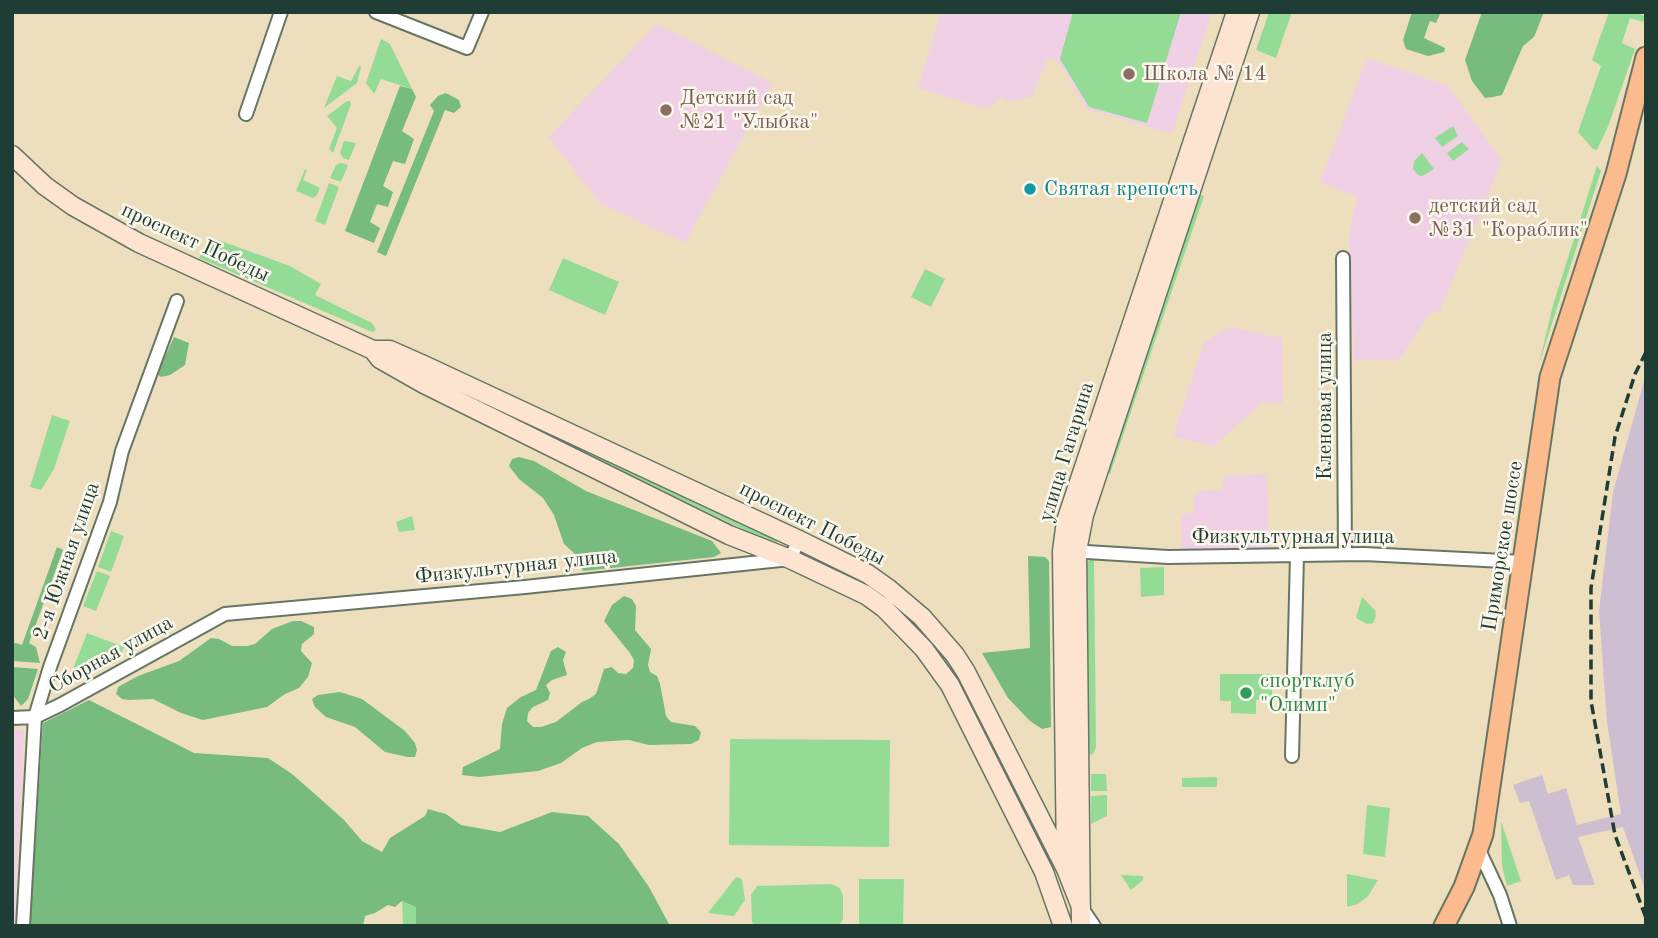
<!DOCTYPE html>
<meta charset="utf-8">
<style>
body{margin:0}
#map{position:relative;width:1658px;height:938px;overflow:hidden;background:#eddfbd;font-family:"Old Standard TT",serif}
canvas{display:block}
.frame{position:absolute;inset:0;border:14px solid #1f3d34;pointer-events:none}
</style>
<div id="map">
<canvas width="1658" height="938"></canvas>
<div class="frame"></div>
</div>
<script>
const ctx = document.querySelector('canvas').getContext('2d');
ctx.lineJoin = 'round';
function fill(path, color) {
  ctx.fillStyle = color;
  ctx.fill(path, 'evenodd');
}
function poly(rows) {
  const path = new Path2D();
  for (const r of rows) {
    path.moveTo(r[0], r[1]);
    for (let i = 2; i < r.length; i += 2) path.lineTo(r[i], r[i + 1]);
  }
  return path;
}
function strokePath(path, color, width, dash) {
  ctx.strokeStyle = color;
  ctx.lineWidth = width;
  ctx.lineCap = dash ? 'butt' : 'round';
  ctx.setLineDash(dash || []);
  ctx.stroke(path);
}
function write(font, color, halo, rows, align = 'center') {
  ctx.font = font + ' "Old Standard TT",serif';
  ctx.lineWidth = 5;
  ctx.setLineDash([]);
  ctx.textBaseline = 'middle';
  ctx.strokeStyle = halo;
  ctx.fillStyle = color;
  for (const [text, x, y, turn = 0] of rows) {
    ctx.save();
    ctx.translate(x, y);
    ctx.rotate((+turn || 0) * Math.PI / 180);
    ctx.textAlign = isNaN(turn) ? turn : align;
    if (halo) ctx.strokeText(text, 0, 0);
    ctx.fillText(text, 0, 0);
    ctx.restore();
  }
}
fill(poly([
 [941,12,1212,12,1172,134,1087,109,1057,60,1047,59,1032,97,1006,102,1002,97,990,107,979,107,918,88],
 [657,24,773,83,685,243,601,204,548,137],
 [1367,58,1448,86,1502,160,1440,312,1435,311,1428,316,1399,360,1354,360,1349,236,1357,197,1320,182],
 [1230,327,1282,338,1283,403,1262,403,1213,446,1173,437,1204,342],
 [1267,474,1269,549,1185,550,1181,547,1181,517,1186,513,1194,513,1193,495,1198,495,1198,491,1223,489,1223,476],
 [24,729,15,926,12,926,12,730]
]), '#f0d0e5');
fill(poly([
 [1646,374,1646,892,1623,827,1578,837,1595,885,1573,885,1569,875,1556,880,1529,801,1520,803,1513,785,1542,775,1548,794,1566,788,1577,825,1621,814,1607,722,1599,611,1613,492]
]), '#cebed2');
fill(poly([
 [1073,12,1181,12,1147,123,1089,107,1060,59],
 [1269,12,1292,12,1276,58,1256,50],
 [1609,12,1634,12,1645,16,1643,22,1630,18,1622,43,1635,49,1609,124,1597,150,1593,149,1578,132,1601,66,1592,60],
 [381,39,390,44,412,89,381,79,374,94,366,83],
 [359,66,361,67,357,83,324,108,337,76,351,81],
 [347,101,350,101,351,104,333,153,329,149,337,128,327,116],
 [1453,126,1458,136,1442,147,1435,138],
 [344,141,356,143,349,160,343,158,340,153],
 [1462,142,1469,149,1453,161,1447,153],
 [1422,153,1434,169,1422,176,1418,175,1413,169,1414,161],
 [341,163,348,165,341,182,330,178,336,165],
 [1597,166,1601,171,1539,364,1553,305],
 [305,169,307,170,303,180,320,188,317,195,313,198,296,191],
 [329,183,339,187,325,225,315,221],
 [1196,194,1204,196,1110,474,1105,472],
 [210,237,290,266,321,284,315,295,372,323,376,330,372,332,199,258],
 [563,258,619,282,605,315,549,290],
 [925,269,945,279,931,307,911,297],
 [432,378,777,537,777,543,771,543],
 [52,415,70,421,54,469,41,490,30,487],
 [412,516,415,530,399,532,396,522],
 [111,531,124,536,111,572,98,567],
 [819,558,878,588,920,625,955,667,1057,870,1052,872,946,668,815,563],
 [1094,558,1096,747,1093,754,1086,756,1086,565,1087,562],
 [1164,567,1164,595,1141,597,1140,568],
 [97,571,110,576,96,611,83,606],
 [1362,597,1375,610,1376,616,1373,623,1367,624,1356,618],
 [87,633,124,647,120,658,86,674,73,669],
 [1220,674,1272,674,1272,699,1256,700,1256,714,1231,713,1231,701,1220,701],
 [730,739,890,740,889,847,729,845],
 [1091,774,1106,774,1107,791,1091,791],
 [1217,777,1217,787,1182,787,1182,778],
 [1107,795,1107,816,1091,824,1091,796],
 [1367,805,1390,808,1385,857,1363,854],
 [1501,821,1521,881,1507,886,1502,866],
 [1347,874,1378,880,1368,896,1358,904,1347,907],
 [1121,875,1143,876,1143,880,1131,890],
 [736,877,742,879,745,900,734,916,708,913],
 [859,879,904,879,903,926,859,926],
 [831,884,840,888,843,896,843,919,839,926,755,926,752,922,751,895,757,886],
 [402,901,416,907,416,926,403,926]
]), '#94db95');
fill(poly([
 [1412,12,1440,14,1436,23,1430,21,1424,38,1445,48,1444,52,1428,56,1406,49,1403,40],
 [1482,12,1544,12,1534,37,1523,46,1502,95,1493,97,1485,98,1472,81,1465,60],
 [400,86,412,89,416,97,402,131,414,139,405,164,393,161,383,186,393,192,388,207,377,204,370,222,380,228,374,243,345,231],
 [446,93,459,100,461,107,454,113,445,110,386,256,377,252,434,111,430,105,438,96],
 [207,242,230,253,241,263,240,266,238,268,222,264,201,254],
 [174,337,189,343,185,365,170,375,161,377,157,374],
 [519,457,534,461,586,491,712,541,721,553,714,557,583,571,575,554,564,544,554,515,543,498,519,479,509,466,512,459],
 [57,547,63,550,29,643,36,647,40,663,12,661,12,642,22,645],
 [1028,556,1045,557,1049,561,1051,727,1042,729,1030,721,1008,698,982,653,1030,648],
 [624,596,632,599,636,606,635,630,651,649,648,665,650,672,657,676,660,684,666,716,671,722,695,726,701,732,699,740,691,744,649,745,629,740,597,742,582,748,561,763,538,771,479,777,462,775,463,767,500,749,502,724,507,708,521,697,536,690,551,651,558,647,566,652,563,660,567,675,552,680,546,685,550,693,548,700,533,707,528,713,527,721,533,727,541,727,556,722,582,702,589,699,596,694,604,669,612,667,618,673,626,674,633,668,634,660,630,653,604,621,612,605],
 [293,621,301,621,314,627,314,634,302,644,301,651,312,663,308,677,299,688,285,694,267,707,203,720,181,713,153,699,129,700,122,699,116,694,118,687,138,676,179,661,211,638,219,639,232,646,247,646,255,644,272,629],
 [12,667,38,669,28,699,21,706,12,694],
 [340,692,362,699,405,731,415,743,417,750,415,757,408,757,385,752,355,727,326,717,315,707,312,699,318,695],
 [89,700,194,753,268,758,292,774,316,795,344,820,362,841,382,852,390,838,425,816,428,809,446,814,461,825,500,832,552,812,588,816,619,844,649,887,670,926,416,926,416,907,402,901,395,907,388,905,375,913,365,916,363,926,30,926,43,723]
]), '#77bb7e');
const street = poly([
 [376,12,467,48,482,12],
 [246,114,281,12],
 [1343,258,1345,554],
 [1070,551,1168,557,1364,554,1524,562],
 [12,718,35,717,60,705,225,614,525,587,790,559,799,540],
 [1292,756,1297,556],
 [1479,850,1500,895,1510,926],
 [1081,907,1094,926],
 [23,926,35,717,50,667,110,502,122,451,177,301]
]);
const secondary = poly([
 [12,155,45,186,73,206,139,243,373,350,390,350,426,366,799,540,868,574,889,589,922,617,955,655,966,672,1066,869,1081,907],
 [373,350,380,359,424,384,729,535,790,559,866,595,884,608,924,649,950,685,1044,872,1063,926],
 [1066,863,1062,551,1066,521,1236,12],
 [1081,926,1077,551,1084,515,1250,12]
]);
const primary = poly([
 [1444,926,1464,887,1483,834,1550,377,1616,174,1646,57]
]);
strokePath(street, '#677664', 16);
strokePath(secondary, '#677664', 21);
strokePath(primary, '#677664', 23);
strokePath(street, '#fff', 12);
strokePath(secondary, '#fde4d1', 18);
strokePath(primary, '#fbbb8c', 19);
strokePath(poly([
 [1646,352,1635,374,1615,437,1591,588,1591,701,1615,835,1646,918]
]), '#1f3d34', 3.5, [10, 5]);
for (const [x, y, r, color] of [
 [1129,74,7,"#8d6e63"],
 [666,110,7,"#8d6e63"],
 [1030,189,7,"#0f9aa8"],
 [1415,218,7,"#8d6e63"],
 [1246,693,7,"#2e9e5b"]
]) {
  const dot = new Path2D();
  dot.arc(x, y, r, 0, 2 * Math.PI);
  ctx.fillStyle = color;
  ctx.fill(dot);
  strokePath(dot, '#fbf7ec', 2.5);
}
write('21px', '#785e54', '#fbf7ec', [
 ["Школа № 14",1143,74],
 ["Детский сад",680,98],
 ["№21 \"Улыбка\"",680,122],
 ["детский сад",1429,206],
 ["№31 \"Кораблик\"",1429,230]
], 'left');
write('21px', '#0d838f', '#fbf7ec', [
 ["Святая крепость",1044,189]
], 'left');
write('21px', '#1f3d34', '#fbf7ec', [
 ["проспект Победы",195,243,25],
 ["Кленовая улица",1325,406,-90],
 ["улица Гагарина",1067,452,-73],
 ["проспект Победы",812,524,27],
 ["Физкультурная улица",1293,537],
 ["Приморское шоссе",1503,546,-81],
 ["2-я Южная улица",67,561,-71],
 ["Физкультурная улица",516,567,-6],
 ["Сборная улица",111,655,-29]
]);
write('21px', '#27864d', '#fbf7ec', [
 ["спортклуб",1260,681],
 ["\"Олимп\"",1260,705]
], 'left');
</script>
